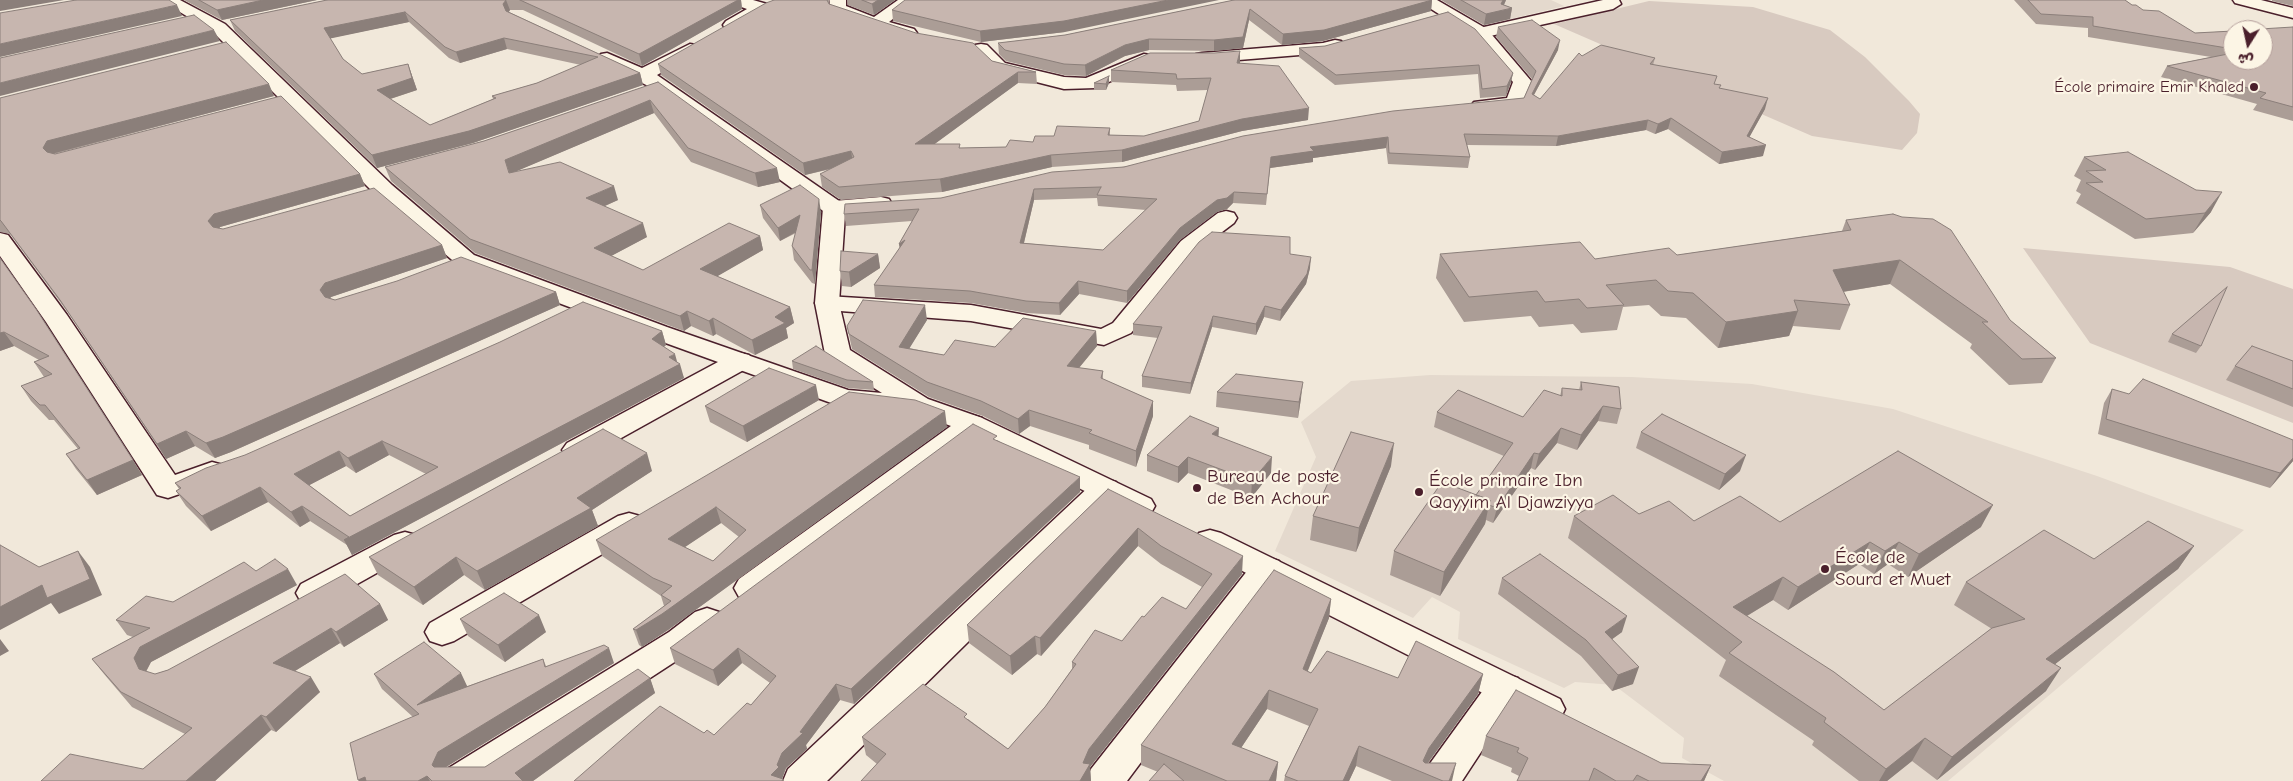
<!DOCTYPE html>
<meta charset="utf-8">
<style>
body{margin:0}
#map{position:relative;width:2293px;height:781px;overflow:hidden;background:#f1e8da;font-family:"Comic Neue","Playpen Sans Arabic",sans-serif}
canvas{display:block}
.north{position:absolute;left:2223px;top:20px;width:50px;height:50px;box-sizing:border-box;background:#fcf5e5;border:1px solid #b59f9b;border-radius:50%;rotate:190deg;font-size:14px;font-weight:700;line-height:20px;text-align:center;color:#4a1f2b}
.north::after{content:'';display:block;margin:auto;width:18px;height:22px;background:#4a1f2b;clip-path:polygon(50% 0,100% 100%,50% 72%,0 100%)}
</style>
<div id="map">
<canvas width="2293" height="781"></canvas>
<div class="north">ش</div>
</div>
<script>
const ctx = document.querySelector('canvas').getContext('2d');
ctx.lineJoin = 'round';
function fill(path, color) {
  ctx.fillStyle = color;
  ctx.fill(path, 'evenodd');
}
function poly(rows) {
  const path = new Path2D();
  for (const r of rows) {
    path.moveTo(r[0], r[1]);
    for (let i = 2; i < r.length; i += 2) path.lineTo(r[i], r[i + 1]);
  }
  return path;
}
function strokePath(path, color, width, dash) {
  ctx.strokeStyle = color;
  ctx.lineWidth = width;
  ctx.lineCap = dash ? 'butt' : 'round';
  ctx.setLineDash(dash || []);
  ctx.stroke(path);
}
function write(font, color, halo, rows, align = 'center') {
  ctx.font = font + ' "Comic Neue",sans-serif';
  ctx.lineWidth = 4.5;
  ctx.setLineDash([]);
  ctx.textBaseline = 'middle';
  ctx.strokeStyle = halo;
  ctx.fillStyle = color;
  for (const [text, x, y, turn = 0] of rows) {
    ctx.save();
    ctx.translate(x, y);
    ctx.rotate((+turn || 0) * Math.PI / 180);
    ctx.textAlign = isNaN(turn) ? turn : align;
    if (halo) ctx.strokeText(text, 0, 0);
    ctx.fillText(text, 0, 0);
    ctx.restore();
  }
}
fill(poly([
 [1456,0,1551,0,1564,6,1502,21,1451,6],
 [1430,375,1632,377,1752,384,1893,409,2097,476,2244,530,1948,781,1724,781,1682,758,1684,738,1614,685,1575,682,1564,688,1458,639,1460,612,1432,597,1413,618,1275,551,1316,457,1301,422,1351,381]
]), '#e4d9cd');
fill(poly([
 [1649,1,1753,7,1830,30,1865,57,1909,101,1920,114,1917,133,1902,150,1812,136,1554,24],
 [2023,248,2230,267,2293,289,2293,423,2090,343]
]), '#d8cac0');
const street = poly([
 [728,0,753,0,767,4,769,8,738,29,732,30,726,29,723,25,726,21,747,9,730,3,728,0],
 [830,0,846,0,846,6,874,17,898,0,917,0,889,22,914,29,917,33,914,37,908,38,831,13,829,9,830,0],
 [1603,0,1619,0,1621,4,1613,9,1481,38,1475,37,1472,33,1475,29,1603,0],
 [2233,0,2261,0,2293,8,2293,18,2235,3,2233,0],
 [1335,40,1341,41,1344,45,1341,49,1324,53,1202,63,1196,62,1193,58,1196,54,1202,53,1323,43,1335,40],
 [690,44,696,45,699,49,696,53,657,75,842,203,845,208,842,213,834,215,826,213,656,90,601,62,598,58,601,54,607,53,642,68,690,44],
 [981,44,987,45,1005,63,1064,77,1086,78,1144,54,1150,55,1153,59,1150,63,1096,88,1064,89,993,71,972,49,975,45,981,44],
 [1226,211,1234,213,1237,218,1234,223,1197,251,1131,333,1104,345,971,321,827,310,818,308,815,303,818,298,827,296,971,305,1101,329,1113,323,1181,241,1218,213,1226,211],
 [0,233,8,235,67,315,175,475,212,462,223,465,227,472,223,479,168,498,157,495,46,322,0,256,0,233],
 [740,353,749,355,753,361,749,367,587,457,577,459,567,457,562,450,567,443,731,355,740,353],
 [972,415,982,418,986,424,982,430,763,597,751,600,739,597,734,588,739,579,962,418,972,415],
 [1105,479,1116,482,1120,489,1116,496,827,781,783,781,788,769,1094,482,1105,479],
 [629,513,640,516,645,524,640,532,454,641,442,645,430,641,425,632,430,623,618,516,629,513],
 [405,532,416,535,421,543,416,551,325,602,313,605,301,602,296,593,301,584,394,535,405,532],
 [1267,557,1279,561,1283,569,1279,577,1127,781,1086,781,1091,769,1255,561,1267,557],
 [707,608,719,612,724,621,719,630,693,650,492,781,442,781,447,769,669,632,695,612,707,608],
 [1505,674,1518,678,1523,688,1462,781,1421,781,1426,769,1492,678,1505,674]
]);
const secondary = poly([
 [160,0,180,0,225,24,392,185,474,255,667,327,848,390,882,393,829,360,825,354,815,303,823,208,826,203,834,201,881,197,889,199,892,204,889,209,845,214,839,303,850,350,928,399,982,418,1151,499,1155,506,1151,513,1140,516,1129,513,962,430,918,414,834,404,649,337,458,265,376,195,213,32,160,0],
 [1417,0,1437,0,1487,29,1532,82,1522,107,1481,112,1474,110,1471,106,1474,102,1507,98,1513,82,1475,37,1417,0],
 [1210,530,1221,533,1560,699,1565,709,1560,719,1547,724,1534,719,1199,549,1194,541,1199,533,1210,530]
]);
strokePath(street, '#4a1f2b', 3);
strokePath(secondary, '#4a1f2b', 3);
fill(street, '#fcf5e5');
fill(secondary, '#fcf5e5');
fill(poly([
 [184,0,317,0,222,20],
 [327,0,741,0,742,9,642,66,523,10,510,10,509,12,640,73,643,85,473,143,377,168,235,31,230,20],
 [409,22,449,58,460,63,507,49,581,65,537,83,492,96,493,99,430,125,390,99,417,90,408,64,362,74,343,59,330,38],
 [774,0,830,0,829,4,992,61,1036,72,1037,84,1018,83,934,144,961,148,1006,147,1033,142,1054,136,1110,128,1110,135,1144,136,1199,121,1208,90,1177,91,1176,85,1111,82,1111,70,1239,63,1308,120,1242,131,1122,162,1052,167,942,192,841,200,822,187,820,174,831,169,805,175,661,75,658,64],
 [847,0,895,0,874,15,848,5],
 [1234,0,1432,0,1431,11,1323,41,1282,45,1249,20,1243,48,1214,51,1149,50,1125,56,1086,76,1064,75,1006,61,999,54,998,43,1065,35],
 [1441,0,1506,0,1504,5,1512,8,1510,19,1484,25],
 [2014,0,2125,0,2132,5,2143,10,2195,33,2233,31,2233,60,2293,27,2293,121,2253,110,2257,104,2161,77,2167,66,2211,57,2088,37,2088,28,2036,24],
 [2272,0,2293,0,2293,6,2272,1],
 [892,10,1065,32,981,42,893,21],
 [1448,12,1513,73,1511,82,1506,96,1480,98,1478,74,1335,85,1299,57,1299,48,1325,46],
 [1498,27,1558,50,1534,95,1540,99,1582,56,1655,58,1653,65,1717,76,1714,84,1720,88,1765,109,1749,137,1763,156,1719,164,1668,129,1655,134,1646,130,1556,146,1467,145,1470,157,1468,168,1388,164,1386,148,1313,158,1313,162,1270,168,1266,205,1233,203,1227,209,1217,212,1180,240,1127,303,1079,294,1060,315,1027,313,971,303,875,297,874,285,900,248,899,244,912,221,846,226,844,214,941,198,1524,98,1532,79,1496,37],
 [1097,198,1098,206,1146,210,1103,250,1024,243,1034,200],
 [1109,76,1109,83,1106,90,1094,90,1094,83],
 [658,82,780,182,758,187,691,162,654,113,514,172,618,200,605,206,647,237,611,256,643,270,760,236,763,250,717,276,790,307,794,323,786,328,788,338,755,355,716,334,713,336,691,326,684,331,475,253,391,181,385,167,484,141],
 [274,96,54,154,360,174,365,186,220,227,219,229,223,229,442,245,447,258,331,297,330,298,335,300,556,292,560,305,231,452,215,458,195,446,166,459,69,314,10,234,0,232,0,98],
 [2084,157,2196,190,2211,212,2193,233,2135,239,2076,203,2081,194,2076,191,2081,180,2074,176],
 [760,205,821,212,815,284,812,283,794,260,792,246,796,233,780,241,763,218],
 [1846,220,2010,320,2056,358,2042,383,2009,385,1970,348,1972,344,1890,284,1843,292,1850,305,1840,330,1793,326,1789,336,1718,348,1686,318,1661,316,1649,305,1623,307,1617,330,1581,333,1573,324,1539,327,1531,316,1464,322,1436,278,1440,254,1595,259,1677,255,1842,231],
 [878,254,880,268,851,287,842,286,840,271],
 [1290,254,1310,268,1306,284,1280,321,1264,317,1256,335,1212,327,1190,394,1142,387,1142,376,1158,338,1133,335,1133,324],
 [0,258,142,475,97,495,76,469,66,454,78,449,54,420,49,420,31,401,21,386,44,377,34,362,39,360,14,346,0,351],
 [927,320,909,348,944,355,1096,331,1097,346,1079,368,1103,371,1103,379,1153,401,1153,416,1136,467,1089,449,1089,445,1030,426,1019,434,983,416,929,397,852,349,847,326],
 [662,331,666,345,664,347,677,362,684,378,352,555,347,545,310,521,300,527,268,502,211,531,186,506,176,491,179,489,175,483],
 [389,455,426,474,350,516,309,485,346,466,356,473],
 [2172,334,2201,346,2196,353,2168,342],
 [792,361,873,382,874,390,848,388,793,369],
 [2293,361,2293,407,2226,380,2235,366],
 [1581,382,1621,409,1617,424,1598,421,1577,450,1557,443,1535,470,1531,468,1493,523,1486,520,1485,524,1440,596,1390,575,1394,551,1476,495,1504,456,1434,427,1437,412,1523,417,1560,396,1562,388,1579,390],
 [2112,389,2293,461,2270,488,2098,434,2104,403],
 [1217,392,1301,398,1298,418,1216,407],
 [819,400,747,442,710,422,705,406],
 [947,427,668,630,642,647,639,645,633,629,664,606,661,596,602,556,596,540],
 [721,523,739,537,713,561,685,547],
 [1641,432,1740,471,1719,490,1636,448],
 [1219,437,1271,473,1251,498,1188,473,1178,483,1147,471,1147,455],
 [997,440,1080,492,854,704,840,700,806,745,807,749,786,768,782,779,704,733,714,735,751,705,770,683,742,663,718,686,675,664,670,648],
 [1391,466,1356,552,1310,540,1313,516],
 [652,471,592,510,598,526,485,590,464,575,423,605,378,575,369,557],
 [1108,489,1242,574,1090,767,1091,781,861,781,877,764,866,755,862,737,968,719,1008,749,1045,707,1072,669,1072,662,1122,641,1144,617,1186,609,1202,587,1161,564,1138,546,1041,656,1037,654,1012,675,969,643,967,625],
 [1639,514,1694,521,1780,522,1981,527,1908,577,1888,564,1874,574,1859,564,1788,610,1773,600,1747,616,1884,710,1992,629,1954,605,1966,582,2094,559,2194,546,2178,569,2055,664,2046,691,1937,780,1912,761,1887,781,1859,781,1812,745,1814,741,1719,676,1726,660,1568,538,1574,516],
 [256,571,297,585,151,662,146,672,155,674,380,604,388,620,344,647,340,643,295,671,320,692,276,732,271,730,215,781,41,781,143,769,185,734,132,707,104,674,92,659,133,637,127,635,116,620,173,602],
 [1502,578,1622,632,1612,639,1633,684,1612,691,1581,656,1498,594],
 [1331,599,1329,618,1307,671,1311,673,1398,678,1483,674,1478,694,1428,763,1452,781,1392,781,1356,766,1349,781,1284,781,1285,776,1309,726,1267,709,1241,748,1278,762,1276,781,1149,781,1158,772,1141,765,1141,745],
 [460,619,546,632,505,662,468,636],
 [543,659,546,666,614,663,446,767,485,767,650,678,655,693,533,781,359,781,413,717,382,689,374,674,468,686],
 [1486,736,1661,763,1711,765,1704,781,1517,781,1519,776,1511,772,1512,768,1481,755]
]), '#ab9d96');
fill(poly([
 [0,0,64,0,0,11],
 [263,0,317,0,222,20,217,10],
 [506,0,510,10,506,15,503,4],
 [738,0,741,0,742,9,642,66,639,54],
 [878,0,895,0,874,15,872,4],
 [1168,0,1219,0,1065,32,981,42,980,31],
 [1432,0,1431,11,1323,41,1282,45,1283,34],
 [1503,0,1506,0,1501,11,1512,8,1510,19,1484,25,1486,14,1501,4],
 [177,5,182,16,0,57,0,44],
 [1250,9,1249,20,1243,48,1214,51,1214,40],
 [405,12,409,22,328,39,324,28],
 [214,30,220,41,0,96,0,83],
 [504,38,507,49,460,63,456,52],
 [1149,39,1149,50,1125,56,1086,76,1085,65,1125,45],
 [1560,40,1558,50,1529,104,1532,94],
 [1240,51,1240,63,1237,75,1237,63],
 [408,64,417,90,381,102,377,90],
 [1018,72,1018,83,917,157,915,144],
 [640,73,643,85,473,143,377,168,372,155],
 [1513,73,1511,82,1506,96,1507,86],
 [1109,76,1109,83,1106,90,1106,84],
 [269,84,274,96,55,153,50,160,43,148,47,141],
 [1768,98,1765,109,1744,147,1747,136],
 [650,100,654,113,510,174,505,160],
 [1309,108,1308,120,1242,131,1122,162,1122,150,1242,119],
 [1671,118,1668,129,1655,134,1658,124],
 [1648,120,1646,130,1556,146,1558,136],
 [1388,137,1386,148,1313,158,1313,162,1270,168,1266,205,1271,157,1310,147],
 [1766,145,1763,156,1719,164,1722,152],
 [851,151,853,163,805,175,803,163],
 [1051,155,1052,167,942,192,940,179],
 [777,168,780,182,758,187,755,173],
 [360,174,365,186,220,227,215,234,208,221,214,214],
 [614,186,618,200,591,212,586,198],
 [1034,189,1034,200,1021,255,1020,243],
 [1234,192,1233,203,1227,209,1217,212,1180,240,1127,303,1127,291,1180,228,1217,200],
 [2222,192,2211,212,2193,233,2205,213],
 [819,199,821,212,815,284,812,270],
 [800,215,803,228,780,241,778,228],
 [643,223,647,237,598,263,594,248],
 [760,236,763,250,704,284,700,269],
 [905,240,901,255,899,244],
 [442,245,447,258,331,297,326,304,320,290,325,283],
 [878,254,880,268,851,287,849,272],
 [1311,257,1310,268,1306,284,1280,321,1281,310],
 [1900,260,1890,284,1823,295,1833,270],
 [1078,281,1079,294,1060,315,1059,303],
 [556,292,560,305,231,452,215,458,206,443],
 [925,305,927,320,901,362,899,347],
 [1265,306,1264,317,1256,335,1256,324],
 [790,307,794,323,786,328,788,338,755,355,752,340,775,317],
 [687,311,691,326,684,331,680,316],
 [1798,311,1789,336,1718,348,1726,322],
 [1213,316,1212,327,1190,394,1191,383],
 [713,318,716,334,713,336,709,321],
 [662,331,666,345,656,353,652,339],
 [1096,331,1097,346,1068,381,1067,366],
 [4,332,14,346,0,351,0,333],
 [675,354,678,365,680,364,684,378,352,555,344,540],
 [1303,382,1301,398,1298,418,1299,402],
 [816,385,819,400,747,442,743,426],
 [1153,401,1153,416,1136,467,1136,451],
 [1603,406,1598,421,1577,450,1581,435],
 [1029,410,1030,426,1019,434,1018,419],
 [945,411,947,427,668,630,642,647,636,630],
 [1219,428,1218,444,1212,434],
 [1561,428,1557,443,1535,470,1539,454],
 [186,431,195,446,166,459,157,444],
 [382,441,389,455,356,473,348,458],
 [1394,443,1391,466,1356,552,1359,528],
 [339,451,346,466,302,489,294,474],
 [647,453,652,471,592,510,598,526,485,590,477,571,577,498],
 [1534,453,1531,468,1493,523,1497,508],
 [1746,455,1740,471,1719,490,1725,474],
 [1188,457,1188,473,1178,483,1178,467],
 [1272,457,1271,473,1251,498,1252,481],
 [2293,458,2293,461,2270,488,2280,473],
 [133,460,142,475,97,495,87,480],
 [1080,477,1080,492,854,704,851,689],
 [260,487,268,502,211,531,202,516],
 [1490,500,1485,524,1440,596,1444,572],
 [1993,505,1981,527,1908,577,1919,554],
 [302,506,310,521,300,527,291,512],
 [716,507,721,523,673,555,668,539],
 [1138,528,1138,546,1041,656,1040,638],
 [1870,542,1859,564,1788,610,1798,587],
 [1899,542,1888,564,1874,574,1885,551],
 [2194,546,2178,569,2032,682,2046,659],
 [78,551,90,567,102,595,59,614,51,603,0,630,0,607],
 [1243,556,1242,574,1090,767,1091,781,1080,781,1083,763,1089,749],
 [456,557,464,575,423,605,414,587],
 [288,569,297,585,151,662,145,673,139,669,134,658,140,647],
 [1783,577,1773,600,1725,629,1733,607],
 [1331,599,1329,618,1301,688,1303,669],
 [380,604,388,620,344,647,336,632],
 [539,615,546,632,505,662,498,645],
 [1627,616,1622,632,1600,648,1605,632],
 [331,628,340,643,282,679,273,663],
 [1035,636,1037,654,1012,675,1010,656],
 [0,639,9,651,0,656],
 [609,648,614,663,446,767,440,780,432,765,438,752],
 [738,648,742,663,718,686,713,670],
 [1639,667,1633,684,1612,691,1618,675],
 [2061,668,2046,691,1937,780,1952,757],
 [461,673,468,688,417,705],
 [1483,674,1478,694,1424,768,1423,761,1429,748],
 [311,677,320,692,276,732,266,717],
 [650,678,655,693,533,781,519,781,515,773],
 [836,684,840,700,806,745,807,749,786,768,782,779,783,779,784,781,773,781,771,775,782,753],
 [1269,690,1267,709,1231,763,1232,744],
 [261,715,271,730,215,781,186,781],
 [1925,738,1912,761,1887,781,1879,781,1886,769],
 [1359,746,1356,766,1349,781,1343,781],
 [1278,762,1276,781,1269,781],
 [1456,763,1452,781,1449,781],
 [1711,765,1704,781,1701,781],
 [427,776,430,781,418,781],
 [365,777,367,781,359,781,358,780]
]), '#8b7f7a');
const building = poly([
 [76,0,169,0,177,5,0,44,0,13,76,0],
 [199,0,263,0,217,10,199,0],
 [327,0,506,0,503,4,506,11,640,73,469,131,372,155,230,20,327,0],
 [405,12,445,47,456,52,504,38,598,57,537,83,492,96,496,98,430,125,377,90,412,78,408,64,362,74,343,59,324,28,405,12],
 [520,0,738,0,639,54,520,0],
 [774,0,827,0,829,4,916,33,973,43,992,61,1036,72,1018,72,915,144,960,144,959,148,1006,147,1010,140,1033,142,1035,136,1054,136,1057,126,1110,128,1108,135,1144,136,1199,121,1211,78,1177,79,1176,74,1111,70,1150,53,1214,53,1240,51,1237,63,1279,66,1309,108,1242,119,1122,150,1051,155,940,179,839,187,820,174,854,157,851,151,803,163,658,64,766,3,774,0],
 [862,0,878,0,872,4,862,0],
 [905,0,1168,0,1064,21,980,31,892,10,905,0],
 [1234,0,1432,0,1324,30,1283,34,1250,9,1243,37,1214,40,1149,39,1125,45,1085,65,1064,64,1005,50,998,43,1065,35,1234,0],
 [1461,0,1503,0,1501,4,1512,8,1486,14,1461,0],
 [2028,0,2125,0,2132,5,2136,5,2143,10,2159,11,2195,33,2233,31,2233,49,2093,26,2093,17,2041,14,2028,0],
 [1448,12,1475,29,1513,73,1507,86,1482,89,1479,65,1336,75,1299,48,1325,46,1448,12],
 [194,15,214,30,0,83,0,58,194,15],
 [1532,20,1560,40,1532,94,1540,99,1579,53,1582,56,1601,45,1655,58,1650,64,1717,76,1714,84,1721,85,1719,88,1768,98,1747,136,1766,145,1722,152,1671,118,1658,124,1648,120,1558,136,1464,134,1470,157,1389,153,1388,137,1310,147,1314,151,1271,157,1267,194,1234,192,1227,198,1217,200,1180,228,1127,291,1078,281,1059,303,1026,301,970,291,874,285,905,240,899,244,919,209,844,214,845,204,941,198,1052,172,1124,167,1243,136,1393,111,1524,98,1536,71,1498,27,1532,20],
 [1101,187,1097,195,1157,199,1103,250,1020,243,1034,189,1101,187],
 [2293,27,2293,107,2260,98,2266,93,2167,66,2233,53,2233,60,2263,60,2263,30,2244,30,2293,27],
 [226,42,269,84,47,141,43,148,47,152,55,154,281,96,360,174,214,214,208,221,213,227,223,229,374,188,442,245,325,283,320,290,325,297,335,300,397,281,461,257,556,292,223,437,206,443,186,431,157,444,60,300,1,221,0,220,0,98,226,42],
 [1109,76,1106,84,1094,83,1109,76],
 [658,82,777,168,755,173,688,148,650,100,505,160,509,173,560,162,614,186,586,198,643,223,594,248,643,270,729,223,760,236,700,269,790,307,775,317,785,323,752,340,713,318,709,321,687,311,680,316,470,239,385,167,484,141,658,82],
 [2128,152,2196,190,2222,192,2205,213,2146,219,2086,183,2103,182,2086,171,2106,170,2084,157,2128,152],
 [800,185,819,199,812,270,810,270,792,246,800,215,778,228,760,205,800,185],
 [1893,214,1902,217,1933,219,1951,230,2010,320,2056,358,2022,359,1982,322,1988,322,1900,260,1833,270,1850,305,1794,300,1798,311,1726,322,1693,293,1668,291,1656,280,1606,285,1624,305,1587,308,1579,299,1545,302,1537,291,1469,297,1440,254,1580,242,1595,259,1669,248,1677,255,1851,230,1846,220,1893,214],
 [1212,232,1290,237,1290,254,1311,257,1307,274,1281,310,1265,306,1256,324,1213,316,1191,383,1142,376,1162,327,1133,324,1199,242,1212,232],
 [841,251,878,254,849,272,840,271,841,251],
 [0,258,36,309,133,460,87,480,66,454,80,448,45,405,40,405,21,386,52,374,34,362,49,356,4,332,0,333,0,258],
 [2227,287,2201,346,2172,334,2227,287],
 [863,300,925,305,899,347,944,355,955,340,995,347,1023,318,1096,331,1067,366,1103,371,1101,378,1153,401,1136,451,1089,433,1092,430,1029,410,1018,419,981,401,927,382,849,334,847,326,863,300],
 [583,302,662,331,652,339,675,354,669,357,680,364,344,540,349,537,302,506,291,512,260,487,202,516,176,491,181,488,175,483,206,468,245,455,500,342,583,302],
 [382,441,438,467,350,516,294,474,339,451,348,458,382,441],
 [816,346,873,382,847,380,792,361,816,346],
 [2252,346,2293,361,2293,389,2235,366,2252,346],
 [769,368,816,385,743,426,705,406,769,368],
 [1236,374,1303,382,1299,402,1217,392,1236,374],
 [2143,379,2293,440,2293,458,2280,473,2106,419,2112,389,2129,394,2143,379],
 [1581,382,1619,387,1621,409,1603,406,1581,435,1561,428,1539,454,1534,453,1497,508,1489,505,1490,500,1476,495,1513,443,1437,412,1458,390,1523,417,1544,390,1562,396,1562,388,1582,390,1581,382],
 [849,392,915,400,945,411,662,614,636,630,633,629,671,601,661,595,672,586,653,578,596,540,849,392],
 [716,507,746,530,713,561,668,539,716,507],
 [1662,414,1746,455,1725,474,1641,432,1662,414],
 [1190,416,1219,428,1212,434,1272,457,1252,481,1188,457,1178,467,1147,455,1190,416],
 [973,424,997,436,993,439,1080,477,851,689,836,684,800,732,803,733,782,753,777,765,779,767,771,775,783,779,782,781,574,781,660,706,704,733,707,730,714,735,747,703,751,705,776,676,738,648,713,670,670,648,973,424],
 [603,429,647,453,577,498,591,508,477,571,456,557,414,587,369,557,603,429],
 [1351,432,1394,443,1359,528,1313,516,1351,432],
 [1898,451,1993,505,1919,554,1899,542,1885,551,1870,542,1798,587,1783,577,1733,607,1834,672,1884,710,1992,628,2025,619,1966,582,2044,530,2094,559,2148,521,2194,546,2046,659,2061,668,1952,757,1925,738,1886,769,1824,722,1826,718,1729,653,1742,642,1574,516,1613,495,1639,514,1669,501,1694,521,1740,496,1780,522,1898,451],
 [1442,482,1490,500,1444,572,1394,551,1442,482],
 [1108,489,1243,556,1089,749,1083,763,1090,764,1080,781,861,781,886,754,862,737,923,684,967,714,964,717,1008,749,1045,707,1076,664,1072,662,1095,630,1122,641,1142,616,1144,617,1162,597,1186,609,1212,574,1161,546,1138,528,1040,638,1035,636,1010,656,967,625,1108,489],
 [0,545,39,567,78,551,90,579,47,598,42,585,0,607,0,545],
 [1540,554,1627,616,1605,632,1639,667,1618,675,1586,640,1502,578,1540,554],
 [275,559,288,569,140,647,134,658,139,669,155,674,168,670,345,574,380,604,336,632,331,628,273,663,311,677,266,717,261,715,186,781,41,781,70,754,143,769,192,728,121,692,92,659,150,628,116,620,146,596,173,602,244,562,256,571,275,559],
 [1274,570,1331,599,1303,669,1311,673,1327,651,1398,678,1416,641,1483,674,1429,748,1423,761,1425,763,1456,763,1449,781,1443,781,1359,746,1343,781,1298,781,1285,776,1318,709,1269,690,1232,744,1278,762,1269,781,1227,781,1141,745,1274,570],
 [504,593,539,615,498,645,460,619,504,593],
 [424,642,461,673,417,705,543,659,545,667,604,645,609,648,438,752,432,765,434,767,485,767,638,669,650,678,515,773,523,781,432,781,427,776,418,781,366,781,365,777,358,780,350,743,419,714,374,674,424,642],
 [1516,690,1661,763,1711,765,1701,781,1649,781,1637,775,1633,781,1616,781,1594,768,1589,781,1517,781,1528,758,1517,752,1519,748,1486,736,1516,690],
 [1164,764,1184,781,1149,781,1164,764]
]);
fill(building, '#c7b6af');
strokePath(building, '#8b7f7a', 1);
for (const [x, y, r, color] of [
 [2254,87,5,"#4a1f2b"],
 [1197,488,5,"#4a1f2b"],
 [1419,492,5,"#4a1f2b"],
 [1825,569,5,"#4a1f2b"]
]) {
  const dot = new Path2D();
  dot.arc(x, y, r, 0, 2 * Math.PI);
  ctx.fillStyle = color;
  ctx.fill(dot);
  strokePath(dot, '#fcf5e5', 2);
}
write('16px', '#4a1f2b', '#fcf5e5', [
 ["École primaire Emir Khaled",2244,87]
], 'right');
write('19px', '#4a1f2b', '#fcf5e5', [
 ["Bureau de poste",1207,477],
 ["de Ben Achour",1207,499],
 ["École primaire Ibn",1429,481],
 ["Qayyim Al Djawziyya",1429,503],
 ["École de",1835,558],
 ["Sourd et Muet",1835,580]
], 'left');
</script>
